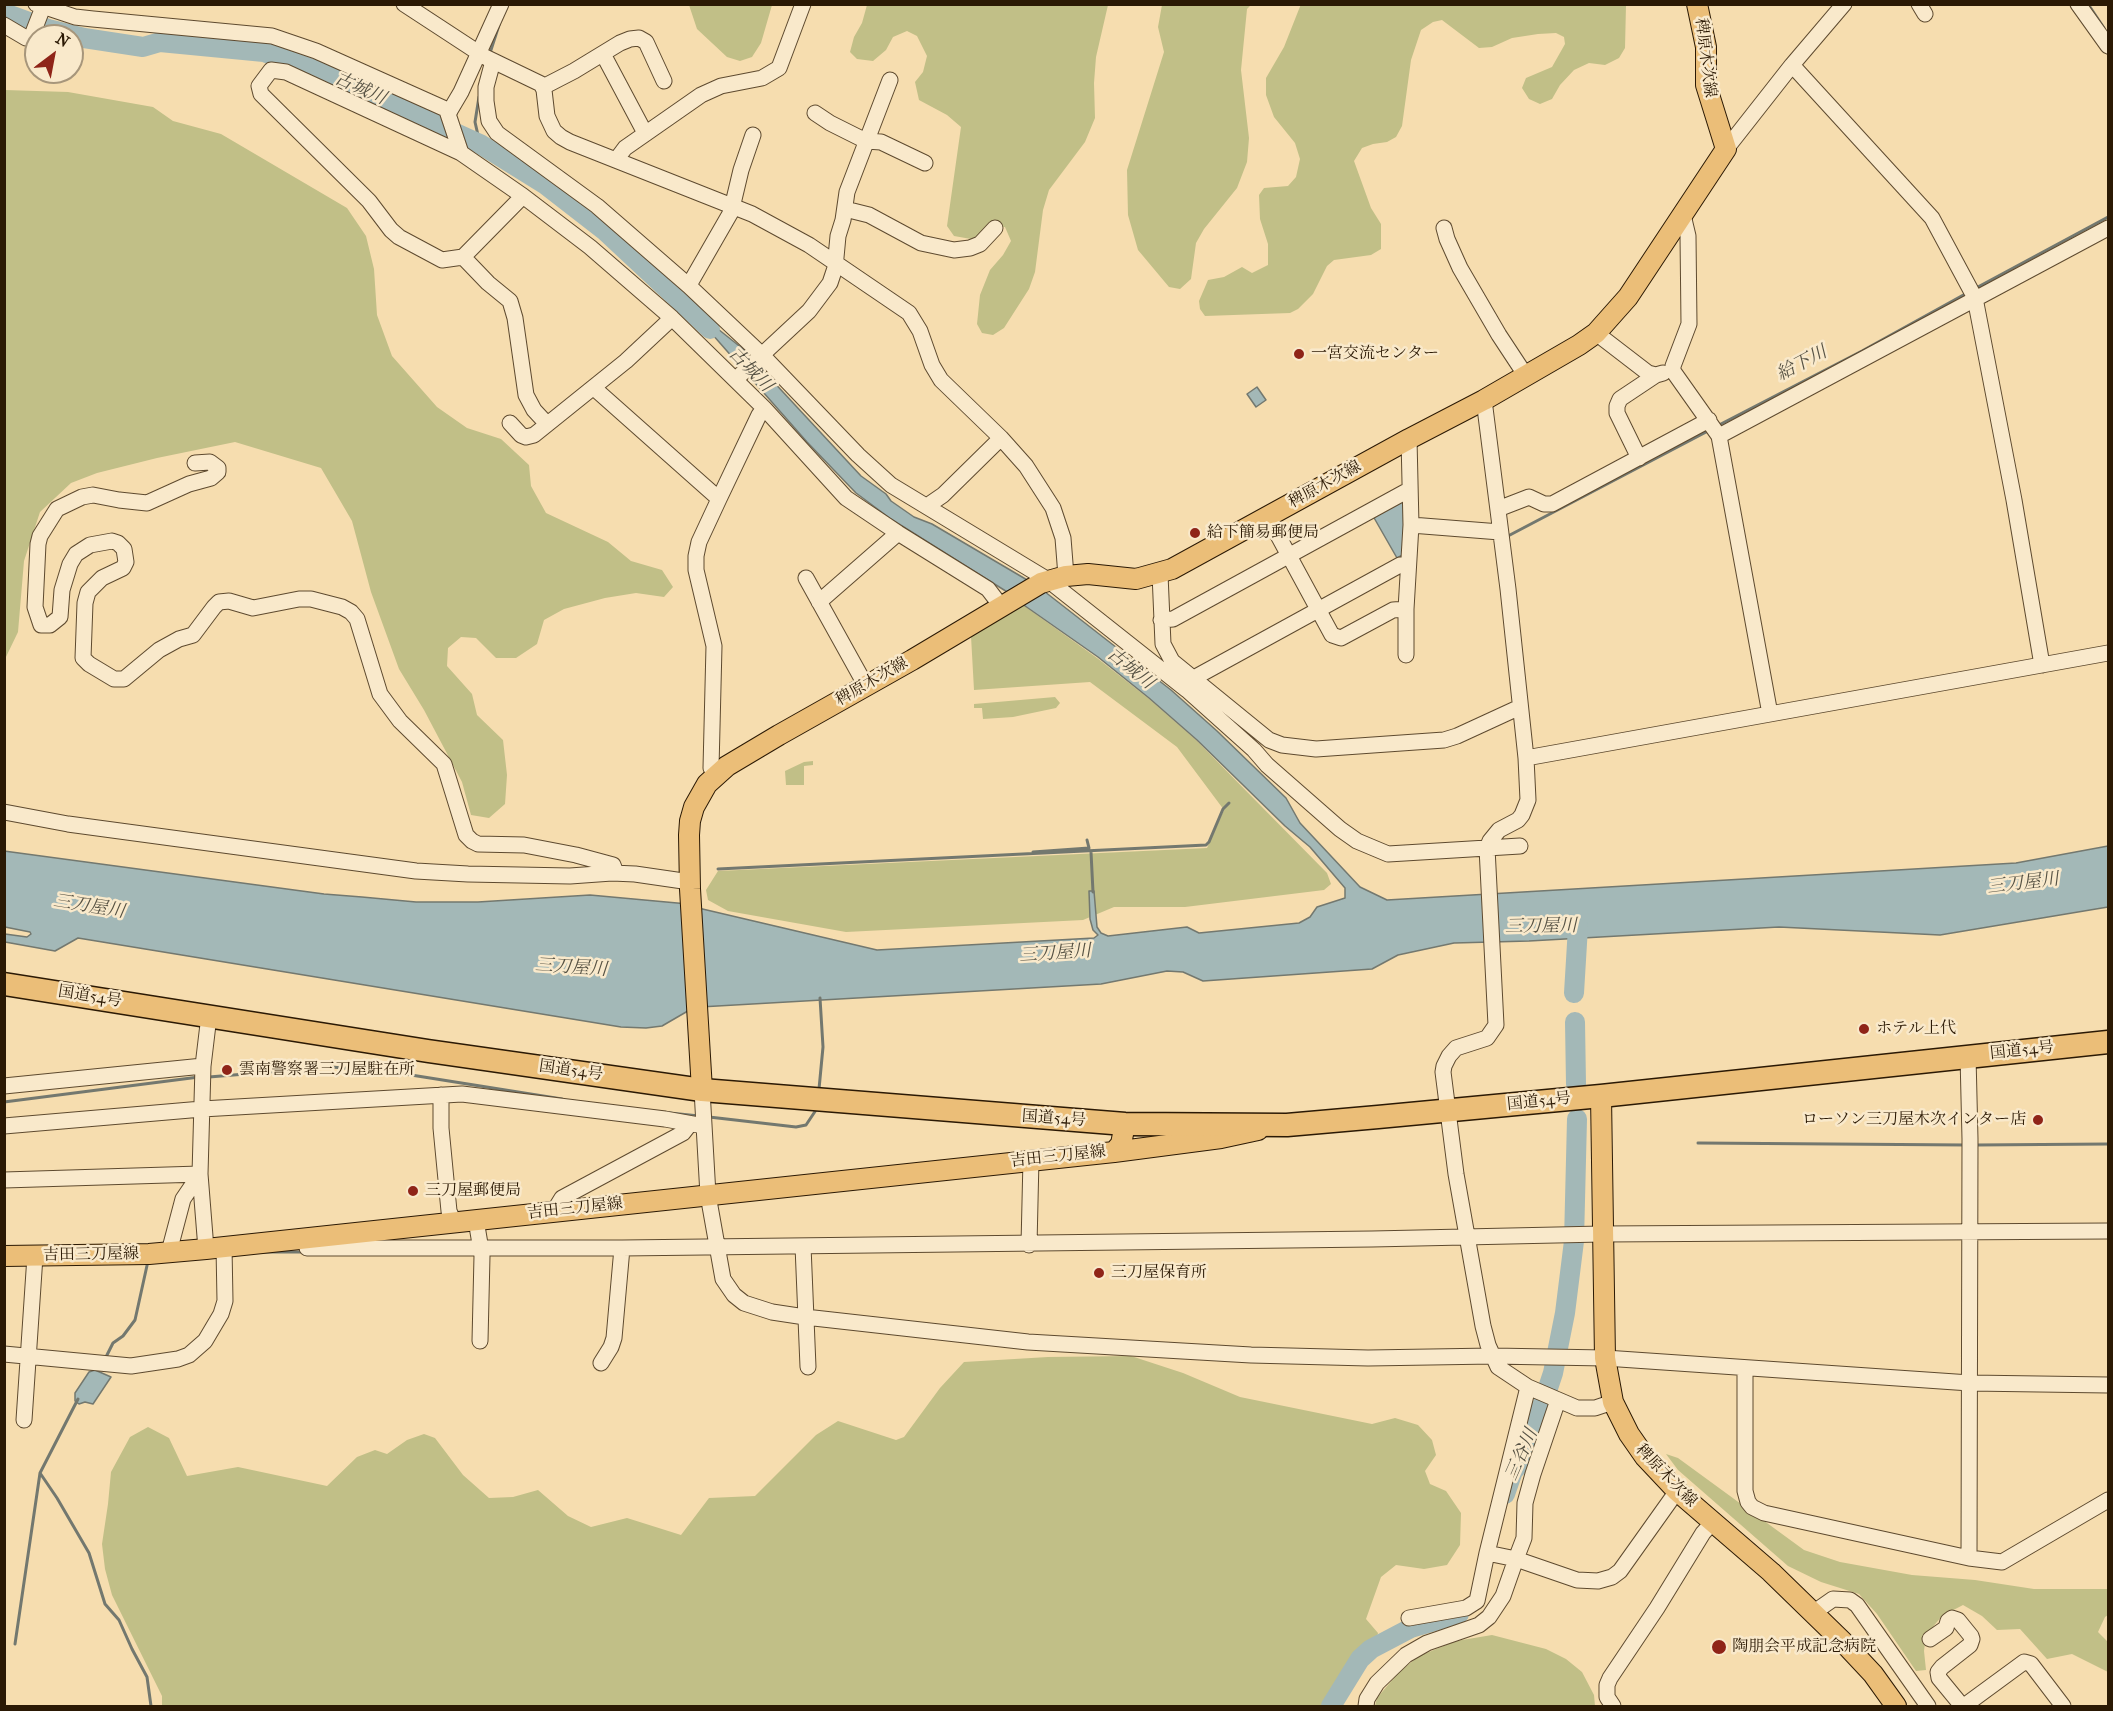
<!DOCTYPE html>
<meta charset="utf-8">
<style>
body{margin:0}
#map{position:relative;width:2113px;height:1711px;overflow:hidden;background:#f6ddaf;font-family:"IM FELL French Canon",serif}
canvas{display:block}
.frame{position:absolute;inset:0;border:6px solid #2b1904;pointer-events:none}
.north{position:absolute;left:24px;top:24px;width:60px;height:60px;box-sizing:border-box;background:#f9e9cb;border:2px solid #a7967b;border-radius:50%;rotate:32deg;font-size:16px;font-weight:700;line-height:24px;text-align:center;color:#2b1904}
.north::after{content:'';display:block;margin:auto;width:21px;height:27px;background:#8f2418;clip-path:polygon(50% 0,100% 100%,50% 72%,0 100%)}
</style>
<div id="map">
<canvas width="2113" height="1711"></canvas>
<div class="frame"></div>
<div class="north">N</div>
</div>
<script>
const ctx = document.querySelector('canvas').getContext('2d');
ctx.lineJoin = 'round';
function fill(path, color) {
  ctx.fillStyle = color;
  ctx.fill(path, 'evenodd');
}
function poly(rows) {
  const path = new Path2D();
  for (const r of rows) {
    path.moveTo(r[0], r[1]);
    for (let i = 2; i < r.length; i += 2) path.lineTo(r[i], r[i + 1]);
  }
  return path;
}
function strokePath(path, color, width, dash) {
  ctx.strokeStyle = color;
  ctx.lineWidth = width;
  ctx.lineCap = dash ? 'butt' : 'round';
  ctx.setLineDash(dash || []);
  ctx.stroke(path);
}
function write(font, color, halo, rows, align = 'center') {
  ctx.font = font + ' "IM FELL French Canon","Noto Serif JP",serif';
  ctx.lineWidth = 5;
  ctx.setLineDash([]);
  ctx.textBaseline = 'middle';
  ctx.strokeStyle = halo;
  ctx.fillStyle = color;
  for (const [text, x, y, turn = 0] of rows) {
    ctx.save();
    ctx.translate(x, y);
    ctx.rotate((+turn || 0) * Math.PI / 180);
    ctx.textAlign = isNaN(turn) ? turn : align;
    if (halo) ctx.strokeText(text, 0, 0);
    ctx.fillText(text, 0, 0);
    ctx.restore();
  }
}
fill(poly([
 [1301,4,1626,5,1625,48,1619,58,1605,65,1589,63,1574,70,1560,85,1552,99,1540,104,1529,99,1522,88,1526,78,1552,67,1565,44,1564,37,1556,33,1538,34,1512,38,1492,47,1479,48,1442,20,1433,22,1421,30,1411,60,1402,126,1396,137,1387,142,1373,144,1362,148,1354,161,1371,208,1381,224,1381,249,1371,255,1334,260,1327,266,1313,294,1298,309,1290,313,1205,316,1200,309,1199,301,1208,280,1224,277,1242,267,1252,273,1268,265,1268,244,1260,219,1259,195,1264,188,1288,186,1296,177,1300,159,1295,143,1274,117,1266,95,1266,78,1284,47],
 [689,5,689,4,772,5,761,43,752,57,740,61,727,57,697,29],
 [867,5,1108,5,1096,57,1094,83,1095,118,1085,142,1049,190,1043,210,1035,272,1029,289,1004,328,993,335,982,333,977,324,980,295,990,270,1003,255,1011,241,1005,227,989,227,984,235,971,239,954,236,947,226,961,127,947,115,919,100,915,82,923,72,927,56,917,36,907,31,893,37,886,50,873,61,857,59,850,52,854,37,862,23],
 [1162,5,1251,5,1247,9,1241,70,1249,138,1247,162,1237,188,1204,229,1196,243,1191,279,1180,289,1169,287,1138,250,1128,215,1127,170,1164,52,1158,27],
 [5,90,68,92,153,107,173,121,221,134,347,208,366,236,374,269,377,315,392,356,437,407,467,428,501,439,529,465,531,486,546,513,608,542,631,561,662,570,673,587,664,597,636,593,605,598,564,609,544,620,537,644,516,658,496,658,476,638,461,637,448,648,447,666,472,694,477,715,503,740,507,775,505,804,489,818,471,815,462,782,424,710,399,669,371,592,352,521,321,468,235,442,157,458,97,473,71,483,40,512,24,561,18,632,5,659],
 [1023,605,1097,658,1148,698,1196,740,1327,873,1331,884,1324,890,1185,907,1114,907,1083,920,846,932,728,911,708,900,706,890,718,871,1207,848,1224,810,1177,747,1090,682,974,690,971,636],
 [1055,697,1060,703,1056,708,1013,717,983,719,982,708,974,708,974,704],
 [813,761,813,765,804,766,804,785,786,785,785,771,804,762],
 [1131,1356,1183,1373,1240,1397,1372,1424,1395,1418,1418,1425,1432,1440,1436,1455,1425,1471,1430,1484,1446,1491,1461,1513,1460,1545,1447,1565,1424,1569,1396,1565,1381,1577,1366,1619,1378,1633,1376,1641,1357,1658,1322,1706,162,1706,162,1696,112,1595,105,1569,102,1544,108,1504,111,1472,130,1437,148,1427,169,1438,187,1476,238,1467,327,1486,357,1457,375,1450,387,1454,407,1440,424,1434,435,1438,463,1475,489,1498,513,1497,538,1490,568,1516,591,1527,627,1518,681,1535,709,1498,755,1496,816,1435,838,1421,896,1440,904,1437,940,1388,964,1362,1048,1357],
 [1666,1454,1678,1458,1804,1550,1840,1562,1912,1575,1975,1580,2034,1589,2108,1589,2108,1615,2105,1617,2098,1632,2108,1642,2108,1672,2072,1654,2047,1659,2020,1629,1997,1630,1982,1616,1963,1605,1942,1616,1926,1635,1924,1651,1926,1670,1916,1671,1877,1614,1859,1594,1821,1582,1788,1566,1678,1470],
 [1492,1635,1546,1649,1566,1659,1582,1672,1594,1695,1595,1706,1375,1706,1377,1698,1399,1672,1419,1656,1456,1641]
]), '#c1bf87');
const water = poly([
 [683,301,743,349,861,476,886,494,891,501,914,517,932,524,1034,584,1012,595,891,519,856,493,807,442,683,301],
 [1257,387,1266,400,1256,407,1247,394,1257,387],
 [1401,501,1406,504,1406,553,1397,558,1373,516,1401,501],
 [1040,588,1171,690,1217,731,1286,798,1300,823,1360,887,1387,900,2016,863,2108,846,2108,907,1940,935,1779,927,1529,941,1454,943,1398,955,1372,969,1203,981,1183,972,1167,971,1101,984,700,1007,694,907,877,950,1094,938,1098,935,1093,930,1090,919,1089,891,1094,891,1097,927,1101,933,1108,936,1187,927,1199,933,1299,923,1310,917,1317,907,1345,898,1345,888,1310,847,1285,826,1197,740,1149,698,1098,657,1018,601,1040,588],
 [4,851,324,894,362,897,416,902,478,902,590,895,688,904,693,1008,662,1026,646,1028,621,1027,78,938,55,951,5,942,5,934,27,937,31,934,30,932,5,927,4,851],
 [95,1370,111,1377,93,1404,85,1402,79,1404,75,1401,75,1393,89,1372,95,1370]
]);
fill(water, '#a3b8b7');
strokePath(water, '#73786f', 1.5);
strokePath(poly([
 [2088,4,2104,28],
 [490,53,499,25],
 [479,97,475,122,480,144],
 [1976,288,2108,217],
 [1719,425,1862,351,1967,293],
 [1508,536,1708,431],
 [1033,852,1089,848,1087,840],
 [1091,852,1093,892],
 [718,869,1206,845,1209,842,1223,809,1229,803],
 [209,1077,331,1067,386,1071,562,1099],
 [819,1089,823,1047,820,998],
 [4,1102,199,1077],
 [670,1113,699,1116],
 [709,1117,796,1127,806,1125,816,1110],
 [1698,1143,1966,1145],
 [1976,1145,2108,1144],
 [262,1252,303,1252],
 [105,1359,113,1343,123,1336,135,1320,148,1261],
 [40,1473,57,1498,89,1553,105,1604,119,1620,132,1649,147,1677,151,1706],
 [15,1644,40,1473,78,1399]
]), '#73786f', 3);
strokePath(poly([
 [4,13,48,29,84,38,143,47,160,42,264,52,321,72,480,144,546,185,604,230,710,329],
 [1574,993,1578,927],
 [1575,1022,1576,1084],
 [1505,1494,1513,1471,1521,1463,1526,1454,1553,1373,1565,1313,1574,1241,1577,1119],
 [1331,1706,1360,1659,1371,1649,1411,1628,1459,1614]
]), '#a3b8b7', 20);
const minor = poly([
 [36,4,75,17,93,19,272,36,316,51,450,111],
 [404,4,485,57,541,84,544,90,547,116,554,131,561,137,570,142,752,214,809,245,909,313,920,331,932,365,941,380,1001,438,1026,466,1053,508,1063,538,1066,576],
 [501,4,461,92,448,114,461,153,523,196,590,247,672,318,764,408,846,498,898,533,988,589,1001,606],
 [1919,4,1925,14],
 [2078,4,2108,46],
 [4,25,26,38,31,38,43,7],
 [603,54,645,133],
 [493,61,486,87,486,101,489,121,497,133,597,206,689,286,762,355,858,455,891,485,1048,580,1187,690,1254,750,1267,765,1340,829,1357,841,1388,854,1520,846],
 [1792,65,1932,218,1975,298,2014,500,2042,665],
 [543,87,574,71,620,43,630,39,639,38,646,42,664,81],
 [815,113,830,123,866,141,881,142,925,163],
 [1726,149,1792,65,1844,4],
 [461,153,286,72,271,70,259,86,261,94,369,201,391,230,399,237,442,260,463,257,523,196],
 [616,160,625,148,701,95,721,86,762,78,779,68,803,4],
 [845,209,869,215,921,243,954,250,970,248,980,244,995,228],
 [1683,215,1688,236,1689,324,1673,366,1673,371,1719,436,1770,714],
 [1444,228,1447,239,1460,268,1499,335,1526,376],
 [463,257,488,283,510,301,515,318,526,395,534,410,547,424],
 [689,285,731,212,741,170,753,135],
 [1596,333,1648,373,1656,375,1663,373],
 [736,379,809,311,830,283,835,268,838,236,843,220,847,192,890,80],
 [594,388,719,499],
 [1484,400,1508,589,1526,758,1528,800,1522,815,1518,820,1499,830,1490,841,1487,848,1496,1025,1487,1038,1456,1048,1449,1056,1444,1066,1443,1072,1456,1174,1483,1326,1488,1345,1498,1367,1528,1387,1577,1408,1595,1408,1613,1402],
 [510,423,521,435,526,437,534,435,626,361,672,318],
 [1719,436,2108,228],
 [1639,458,1617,413,1617,406,1620,399,1656,375],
 [195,463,210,462,218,468,218,472,211,478,189,484,147,503,119,500,93,495,82,497,57,509,40,536,38,544,35,607,41,625,50,625,60,617,62,590,70,564,76,554,90,545,112,541,118,543,124,549,126,562,123,568,102,578,88,592,85,603,83,658,89,664,114,679,124,679,159,650,179,639,193,635,214,607,219,602,229,601,253,608,299,599,311,599,342,607,351,612,357,619,380,694,400,721,444,764,466,835,472,841,478,844,524,845,576,855,613,865,616,873],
 [927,506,943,495,1001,438],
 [1498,509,1529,497,1544,504,1552,504,1709,420],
 [1268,517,1332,635,1341,638,1393,610,1406,609,1411,525,1409,439],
 [1411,525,1500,532],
 [1160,574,1163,644,1172,661,1269,740,1282,745,1316,749,1444,740,1457,736,1520,707],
 [806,578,866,686],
 [819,602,898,533],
 [1406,609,1406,655],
 [1161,620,1173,619,1405,492,1410,492],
 [1192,679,1400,565,1408,565],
 [1526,758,2108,653],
 [715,775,711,768,714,646,696,570,696,556,699,542,719,499,759,415,764,408],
 [4,812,68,824,416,871,468,874,570,876,612,873,635,874,690,882],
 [1968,1056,1970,1139,1969,1558],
 [4,1086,203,1066],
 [702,1090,708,1195,723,1279,734,1295,744,1303,772,1312,805,1317,1028,1342,1251,1355,1368,1358,1493,1356,1605,1358,1970,1383,2108,1385],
 [441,1095,441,1128,449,1211,454,1222],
 [4,1126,202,1109,462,1094,665,1119,704,1126],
 [4,1180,200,1174],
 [554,1211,562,1198,683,1133,690,1124],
 [476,1220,482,1256,480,1341],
 [307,1238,307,1248,622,1248,1372,1239,1602,1234,2108,1231],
 [1029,1245,1031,1159],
 [803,1246,808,1367],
 [206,1249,200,1174,203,1066,209,1016],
 [169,1252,183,1199,200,1174],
 [4,1354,131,1366,178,1359,189,1355,205,1341,221,1314,225,1301,224,1247],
 [601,1363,611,1347,614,1338,622,1248],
 [1745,1369,1745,1491,1748,1502,1752,1507,1764,1513,1969,1558,2002,1562,2108,1500],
 [1528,1387,1487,1553,1516,1559,1524,1538,1525,1503,1533,1474,1558,1400],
 [24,1420,35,1256],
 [1813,1613,1833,1599,1850,1600,1857,1605,1928,1706],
 [1409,1618,1466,1608,1477,1601,1487,1553],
 [1930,1639,1946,1628,1948,1621,1952,1618,1958,1620,1971,1636,1972,1639,1970,1645,1942,1667,1938,1672,1939,1678,1962,1706],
 [1366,1706,1367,1699,1377,1683,1406,1655,1427,1643,1479,1625,1489,1617,1503,1596,1516,1559,1577,1580,1598,1581,1612,1577,1620,1571,1677,1491],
 [1613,1706,1607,1697,1607,1685,1610,1678,1657,1608,1703,1533,1713,1522],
 [1964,1706,2024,1662,2031,1664,2063,1706]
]);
const major = poly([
 [702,1090,690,889,689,835,690,821,694,807,707,784,727,766,779,735,912,660,1041,583,1066,576,1088,574,1136,579,1172,569,1409,439,1484,400,1579,345,1596,333,1628,297,1726,149,1706,85,1706,47,1697,4],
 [1601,1096,1605,1358,1613,1402,1629,1434,1645,1457,1677,1491,1771,1572,1843,1642,1873,1674,1896,1706],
 [1114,1152,1221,1138,1258,1130],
 [4,1256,149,1254,206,1249,1114,1152,1121,1144,1125,1124]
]);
const highway = poly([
 [4,984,428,1051,702,1090,1125,1124,1287,1125,1378,1117,1601,1096,2108,1042]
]);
strokePath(minor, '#5e4a2f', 17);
strokePath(major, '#2b1904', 22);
strokePath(highway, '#2b1904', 25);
strokePath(minor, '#f9e9cb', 15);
strokePath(major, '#ebbe78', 20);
strokePath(highway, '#ebbe78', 22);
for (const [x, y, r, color] of [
 [1299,354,6,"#8f2418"],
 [1195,533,6,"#8f2418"],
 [1864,1029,6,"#8f2418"],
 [227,1070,6,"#8f2418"],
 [2038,1120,6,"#8f2418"],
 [413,1191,6,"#8f2418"],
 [1099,1273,6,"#8f2418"],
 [1719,1647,8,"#8f2418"]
]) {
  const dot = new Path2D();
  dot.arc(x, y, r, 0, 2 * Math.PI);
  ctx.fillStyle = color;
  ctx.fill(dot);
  strokePath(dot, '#f9e9cb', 2);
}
write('16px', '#2b1904', '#f9e9cb', [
 ["稗原木次線",1705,58,83],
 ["稗原木次線",1325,485,-29],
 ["稗原木次線",872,682,-30],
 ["国道54号",90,997,9],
 ["国道54号",2022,1051,-6],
 ["国道54号",571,1071,8],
 ["国道54号",1539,1102,-6],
 ["国道54号",1054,1119,4],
 ["吉田三刀屋線",1058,1157,-6],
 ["吉田三刀屋線",575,1209,-6],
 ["吉田三刀屋線",91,1255,-1],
 ["稗原木次線",1666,1476,46]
]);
write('16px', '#2b1904', '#f9e9cb', [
 ["一宮交流センター",1311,354],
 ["給下簡易郵便局",1207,533],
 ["ホテル上代",1876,1029],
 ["雲南警察署三刀屋駐在所",239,1070],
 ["ローソン三刀屋木次インター店",2026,1120,"right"],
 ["三刀屋郵便局",425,1191],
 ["三刀屋保育所",1111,1273],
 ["陶朋会平成記念病院",1732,1647]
], 'left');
write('italic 18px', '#555143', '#f9e9cb', [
 ["古城川",360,89,24],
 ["給下川",1802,364,-28],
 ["古城川",750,370,46],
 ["古城川",1130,669,39],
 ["三刀屋川",2023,884,-7],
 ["三刀屋川",89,907,9],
 ["三刀屋川",1541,927,-1],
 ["三刀屋川",1055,954,-4],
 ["三刀屋川",571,968,4],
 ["三谷川",1522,1455,-66]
]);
</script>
